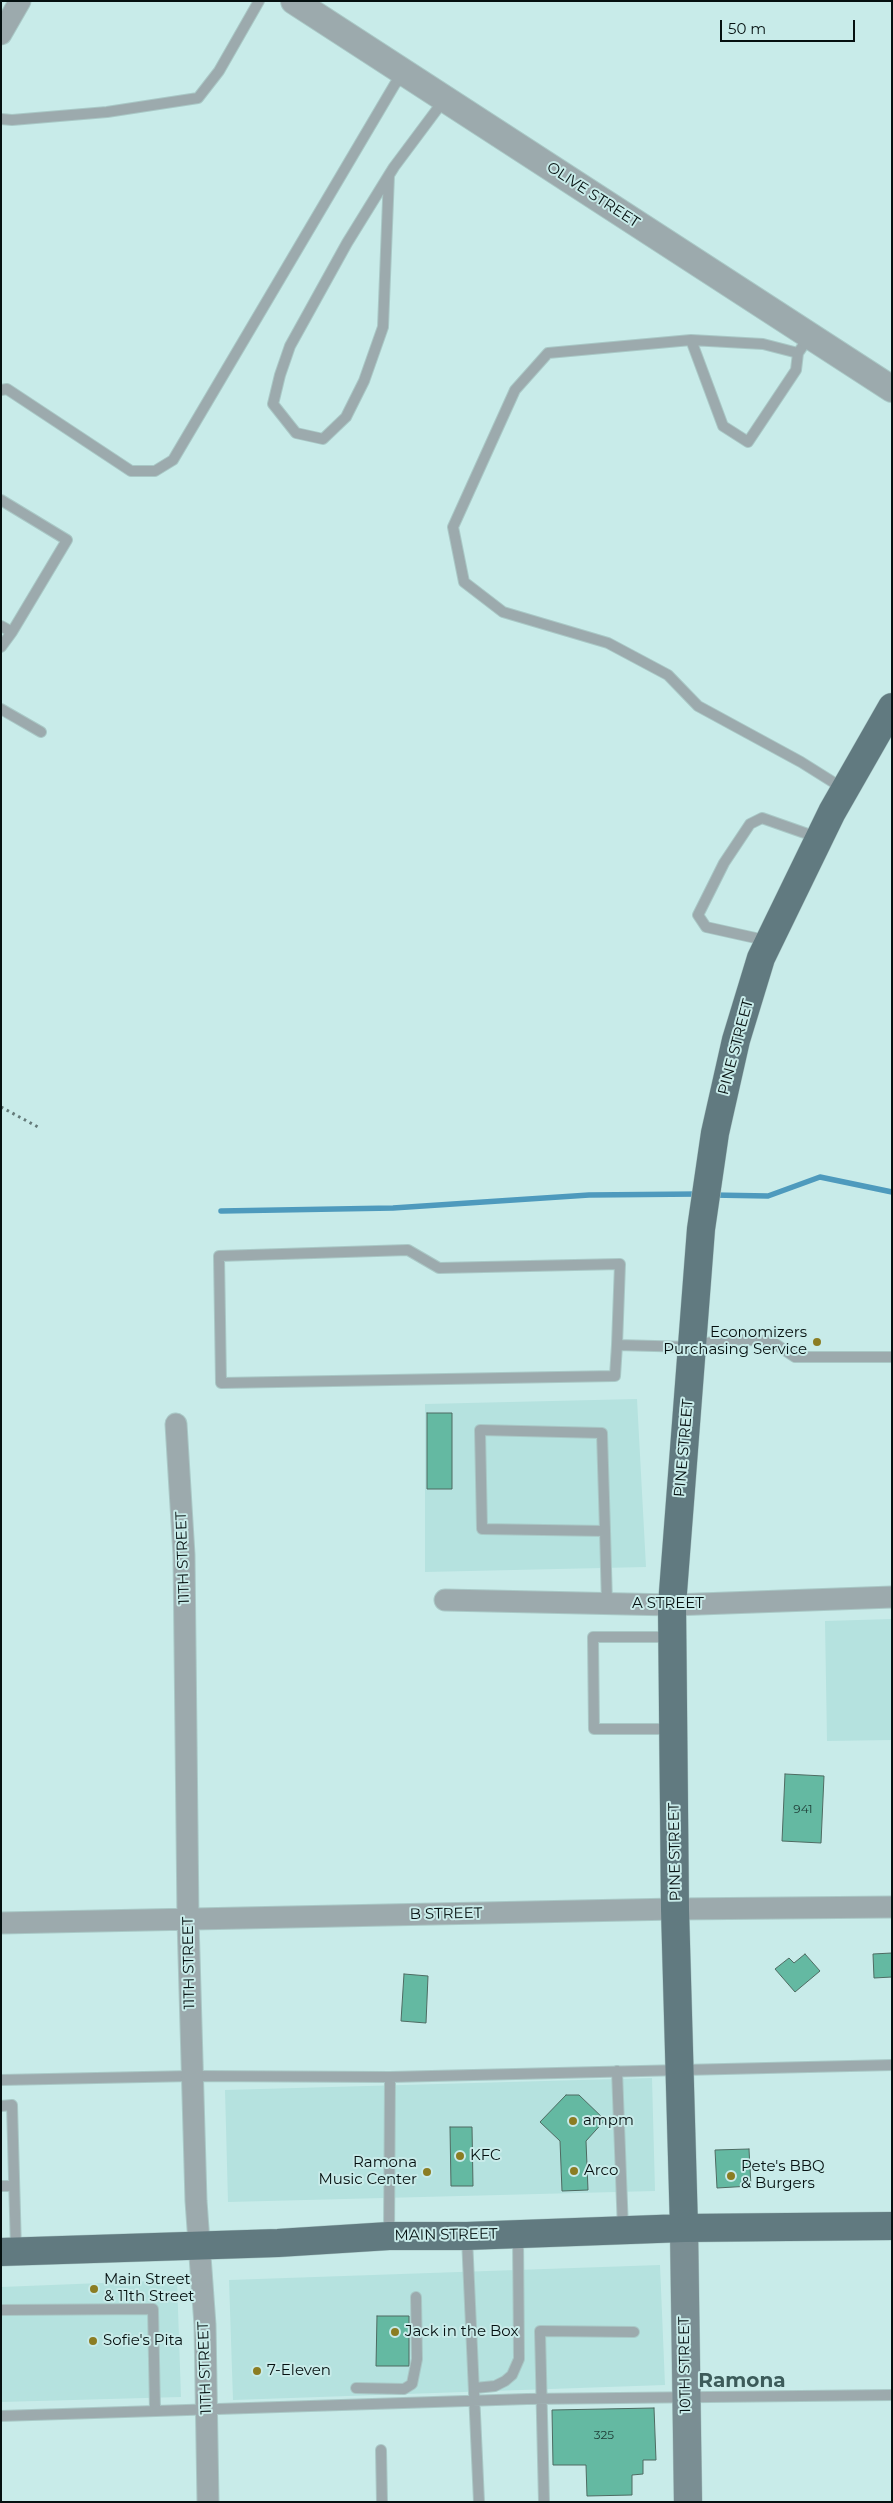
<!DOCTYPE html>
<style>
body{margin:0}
#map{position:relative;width:893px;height:2503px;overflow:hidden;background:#c8ebe9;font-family:Montserrat,sans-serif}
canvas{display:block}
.frame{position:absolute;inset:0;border:2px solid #051010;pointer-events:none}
.scale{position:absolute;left:720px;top:20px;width:135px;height:22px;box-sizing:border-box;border:2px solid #051010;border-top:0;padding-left:6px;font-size:15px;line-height:18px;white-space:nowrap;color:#051010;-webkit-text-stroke:4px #c8ebe9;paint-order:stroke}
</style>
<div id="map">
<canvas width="893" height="2503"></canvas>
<div class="frame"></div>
<div class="scale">50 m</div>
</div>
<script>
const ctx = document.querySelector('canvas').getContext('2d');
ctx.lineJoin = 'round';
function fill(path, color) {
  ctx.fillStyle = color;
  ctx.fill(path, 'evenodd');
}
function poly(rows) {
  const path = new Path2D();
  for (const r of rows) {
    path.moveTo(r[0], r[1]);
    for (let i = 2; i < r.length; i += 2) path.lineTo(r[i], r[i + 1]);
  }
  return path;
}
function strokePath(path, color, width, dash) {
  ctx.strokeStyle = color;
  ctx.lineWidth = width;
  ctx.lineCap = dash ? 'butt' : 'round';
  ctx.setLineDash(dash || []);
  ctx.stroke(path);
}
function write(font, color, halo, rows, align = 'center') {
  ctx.font = font + ' Montserrat,sans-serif';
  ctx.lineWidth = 4;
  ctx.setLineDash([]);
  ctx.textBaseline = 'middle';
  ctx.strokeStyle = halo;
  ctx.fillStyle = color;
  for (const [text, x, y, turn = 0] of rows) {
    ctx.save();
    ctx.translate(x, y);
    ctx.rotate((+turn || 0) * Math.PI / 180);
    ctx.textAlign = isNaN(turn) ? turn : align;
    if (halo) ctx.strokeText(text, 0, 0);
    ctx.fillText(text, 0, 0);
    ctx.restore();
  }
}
fill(poly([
 [637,1399,646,1567,425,1572,425,1404],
 [892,1619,892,1740,827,1741,825,1621],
 [652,2078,655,2191,228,2202,225,2090],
 [660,2265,665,2385,233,2400,229,2280],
 [177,2280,181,2397,1,2402,1,2287]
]), '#b5e2df');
strokePath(poly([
 [712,1195,768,1196,820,1177,892,1192],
 [221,1211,393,1208,589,1195,698,1194]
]), '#4e9abd', 5.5);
const building = poly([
 [427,1413,452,1413,452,1489,427,1489,427,1413],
 [785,1774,824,1776,821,1843,782,1841,785,1774],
 [892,1953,892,1977,874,1978,873,1954,892,1953],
 [805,1954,820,1971,795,1992,775,1969,789,1958,794,1963,805,1954],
 [404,1974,428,1976,426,2023,401,2021,404,1974],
 [566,2095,579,2095,605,2120,586,2141,588,2190,562,2191,560,2141,540,2122,566,2095],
 [450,2127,472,2127,473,2186,451,2186,450,2127],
 [749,2149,751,2186,717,2188,715,2150,749,2149],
 [377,2316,409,2316,409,2366,376,2366,377,2316],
 [654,2408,656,2460,643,2460,643,2474,632,2475,632,2495,587,2496,586,2465,553,2465,552,2410,654,2408]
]);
fill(building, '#64b9a2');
strokePath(building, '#4e6b62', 1);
const service = poly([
 [1,119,12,120,107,112,198,98,219,71,259,1],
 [389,175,383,327,364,381,346,417,323,439,296,433,273,404,280,375,290,346,347,243,389,175,394,167,444,100],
 [809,337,798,353,763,344,691,340,548,353,515,390,453,527,464,582,503,612,608,643,668,675,698,706,801,762,844,789],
 [691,340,723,426,748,442,796,370,798,353],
 [1,390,7,389,131,471,155,471,173,460,395,84,405,74],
 [1,500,67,540,12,632,1,626],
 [1,647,12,632],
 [1,709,41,732],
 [769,941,706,927,698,915,724,863,750,824,762,818,819,838],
 [617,1345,615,1376,221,1383,219,1256,408,1250,439,1268,620,1264,617,1345,692,1347,723,1339,771,1341,795,1357,892,1357],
 [605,1531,482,1529,480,1430,602,1433,605,1531,607,1604],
 [671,1637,593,1637,594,1729,672,1729],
 [617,2071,623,2230],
 [1,2080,192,2076,390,2077,892,2065],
 [1,2106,12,2105,16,2250],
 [1,2186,14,2186],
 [389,2236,390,2077],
 [467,2238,479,2502],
 [1,2310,153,2309,155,2411],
 [356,2388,404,2389,412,2384,417,2359,416,2297],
 [475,2388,495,2386,505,2381,512,2375,519,2359,518,2236],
 [1,2416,527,2399,892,2395],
 [381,2450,382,2502],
 [544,2502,540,2331,634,2332]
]);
const minor = poly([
 [1,34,20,1],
 [176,1424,184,1555,188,1920,196,2201,205,2325,208,2502],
 [445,1600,672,1605,892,1597],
 [1,1923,675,1909,892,1907]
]);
const tertiary = poly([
 [294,1,892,389]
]);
const secondary = poly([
 [684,2228,688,2502]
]);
const primary = poly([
 [684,2228,675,1909,672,1605,701,1229,715,1133,736,1040,761,958,832,812,892,707],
 [1,2252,278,2243,389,2236,467,2236,684,2228,892,2226]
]);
strokePath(service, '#a9c8c6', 12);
strokePath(minor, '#a9c8c6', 23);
strokePath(tertiary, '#a9c8c6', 28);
strokePath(secondary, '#a9c8c6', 29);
strokePath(primary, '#a9c8c6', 29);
strokePath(poly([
 [1,1107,38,1127]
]), '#647a79', 3, [2.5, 4]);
strokePath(service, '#9caaad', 10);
strokePath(minor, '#9caaad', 21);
strokePath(tertiary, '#9caaad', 26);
strokePath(secondary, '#7a8e93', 28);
strokePath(primary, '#617a80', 28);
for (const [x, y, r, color] of [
 [817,1342,5,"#8b7d23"],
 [573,2121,5,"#8b7d23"],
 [460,2156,5,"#8b7d23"],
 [574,2171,5,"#8b7d23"],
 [427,2172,5,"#8b7d23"],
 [731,2176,5,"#8b7d23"],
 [94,2289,5,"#8b7d23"],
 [395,2332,5,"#8b7d23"],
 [93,2341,5,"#8b7d23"],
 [257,2371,5,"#8b7d23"]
]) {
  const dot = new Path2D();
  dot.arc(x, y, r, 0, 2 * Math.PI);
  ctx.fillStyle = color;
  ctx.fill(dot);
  strokePath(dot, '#c8ebe9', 2);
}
write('12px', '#1d3a34', null, [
 ["941",803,1809],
 ["325",604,2435]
]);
write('15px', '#051010', '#c8ebe9', [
 ["OLIVE STREET",593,195,33],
 ["PINE STREET",736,1047,-75],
 ["PINE STREET",684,1448,-85],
 ["11TH STREET",183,1558,-92],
 ["A STREET",668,1604],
 ["PINE STREET",675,1852,-91],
 ["B STREET",446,1914,-1],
 ["11TH STREET",189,1963,-91],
 ["MAIN STREET",446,2235,-1],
 ["10TH STREET",685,2365,-91],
 ["11TH STREET",205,2368,-92]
]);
write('15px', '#051010', '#c8ebe9', [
 ["Economizers",807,1333,"right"],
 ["Purchasing Service",807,1350,"right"],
 ["ampm",583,2121],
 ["KFC",470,2156],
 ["Ramona",417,2163,"right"],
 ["Music Center",417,2180,"right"],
 ["Pete's BBQ",741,2167],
 ["& Burgers",741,2184],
 ["Arco",584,2171],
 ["Main Street",104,2280],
 ["& 11th Street",104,2297],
 ["Jack in the Box",405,2332],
 ["Sofie's Pita",103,2341],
 ["7-Eleven",267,2371]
], 'left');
write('bold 20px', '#3c5b5a', '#c8ebe9', [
 ["Ramona",742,2381]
]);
</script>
